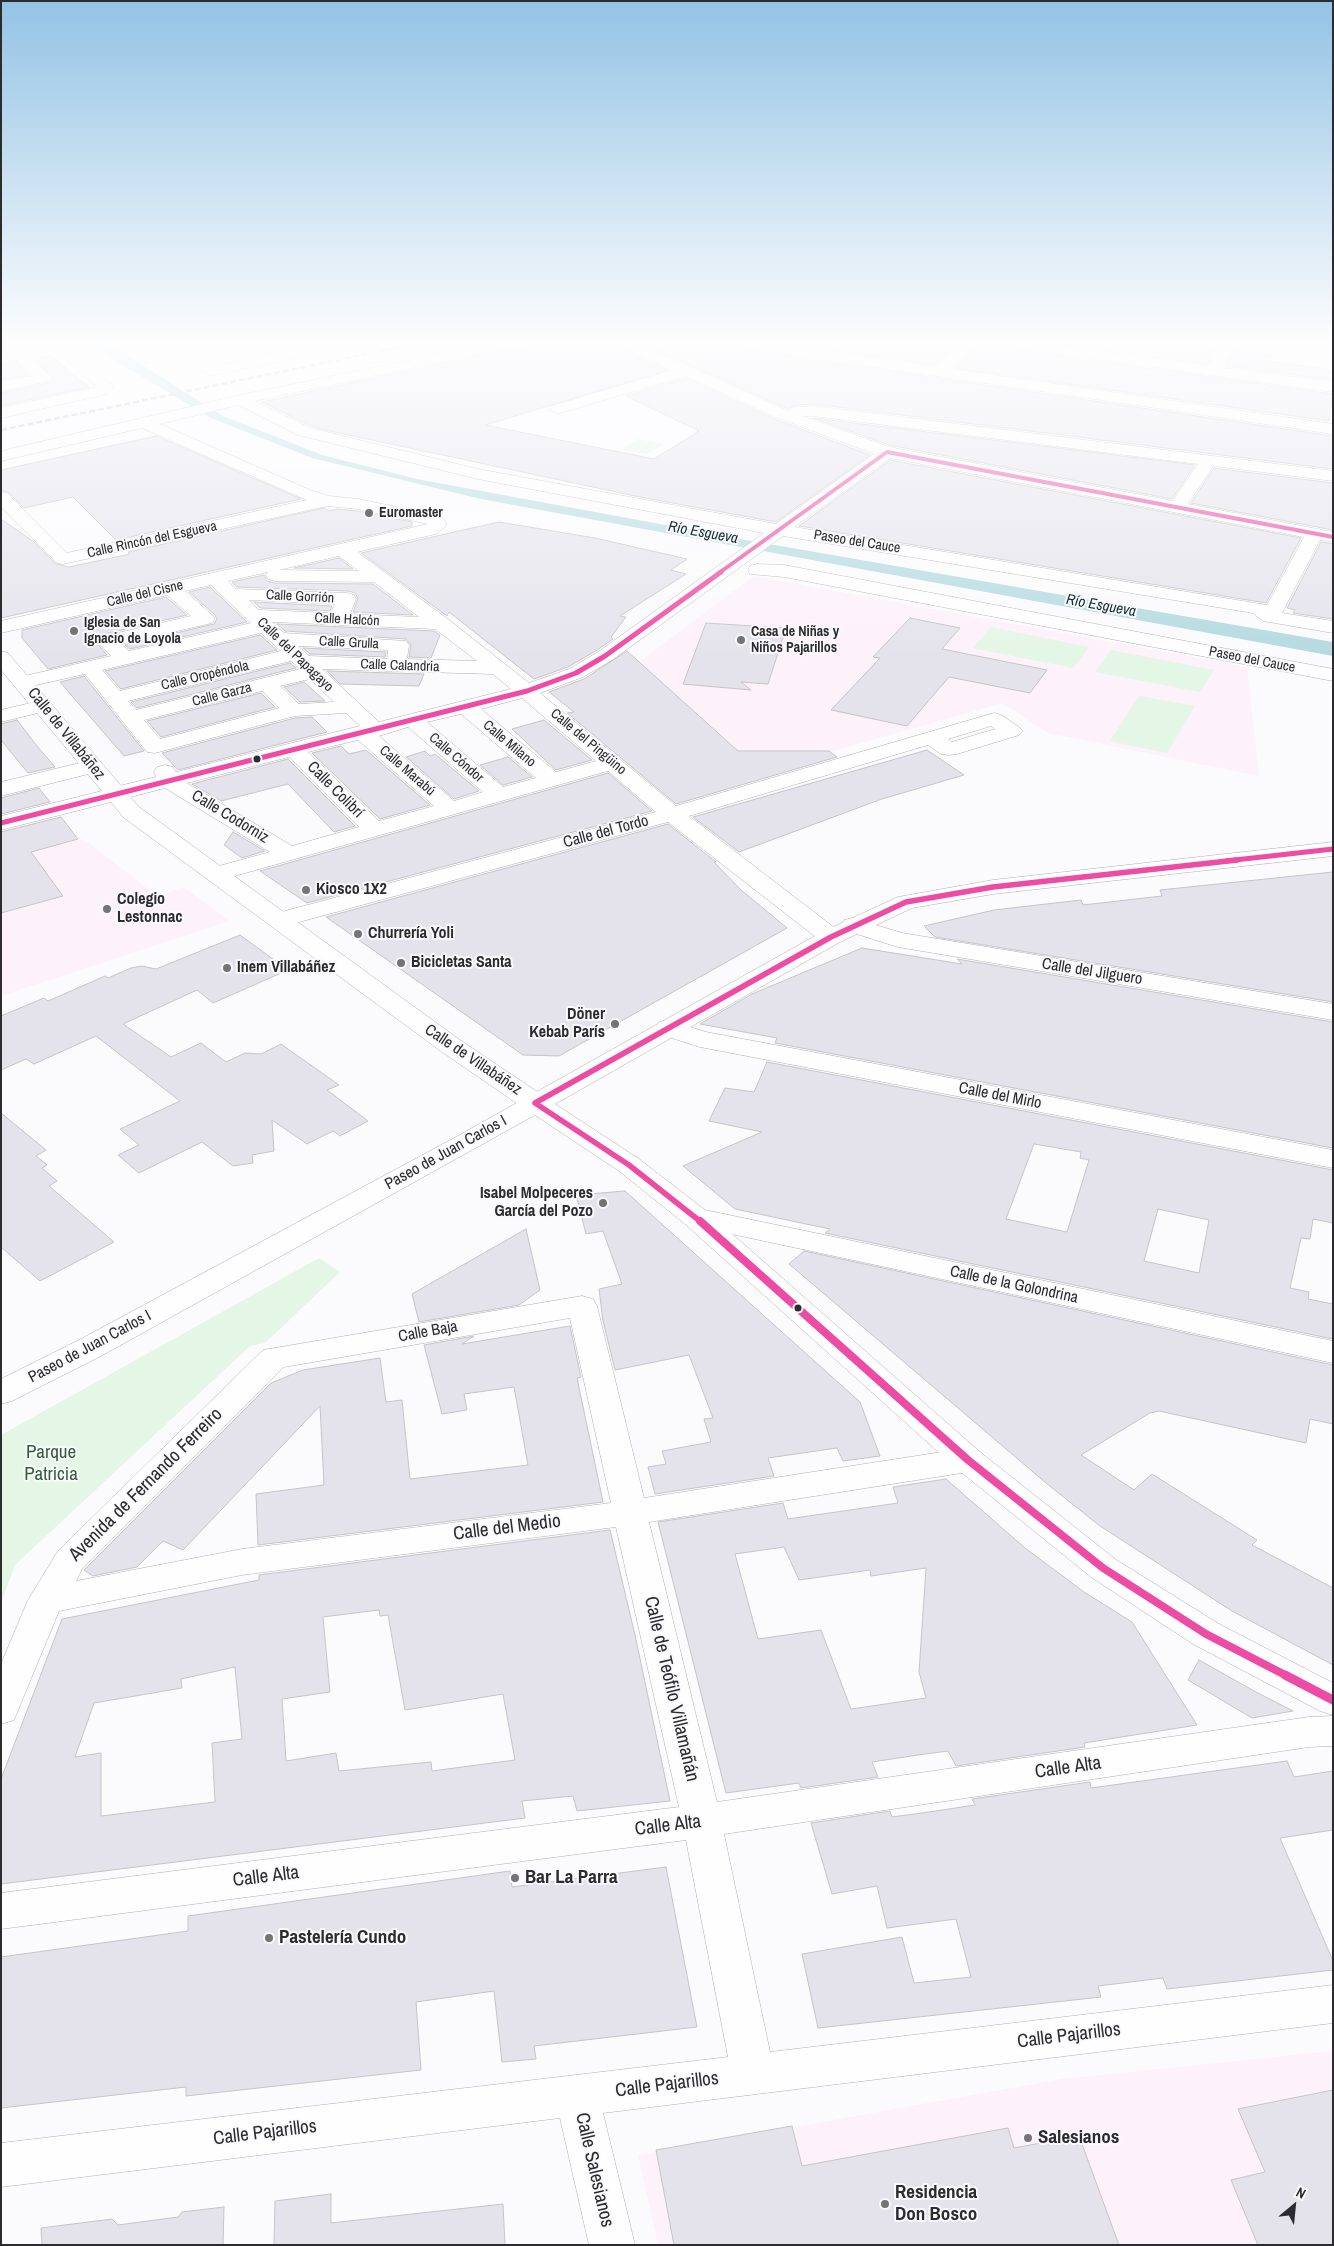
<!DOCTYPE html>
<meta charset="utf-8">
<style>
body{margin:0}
#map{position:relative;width:1334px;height:2246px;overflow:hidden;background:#fbfbfd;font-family:"Archivo Narrow",sans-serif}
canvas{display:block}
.frame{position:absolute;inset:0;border:2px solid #2c2c2e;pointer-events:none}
.north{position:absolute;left:1269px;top:2181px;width:50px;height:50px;-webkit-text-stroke:4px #fafafe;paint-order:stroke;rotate:28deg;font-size:14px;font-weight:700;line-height:20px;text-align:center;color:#2c2c2e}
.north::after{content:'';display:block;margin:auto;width:18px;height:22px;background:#2c2c2e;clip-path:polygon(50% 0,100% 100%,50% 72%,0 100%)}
</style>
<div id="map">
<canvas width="1334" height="2246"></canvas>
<div class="frame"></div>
<div class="north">N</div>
</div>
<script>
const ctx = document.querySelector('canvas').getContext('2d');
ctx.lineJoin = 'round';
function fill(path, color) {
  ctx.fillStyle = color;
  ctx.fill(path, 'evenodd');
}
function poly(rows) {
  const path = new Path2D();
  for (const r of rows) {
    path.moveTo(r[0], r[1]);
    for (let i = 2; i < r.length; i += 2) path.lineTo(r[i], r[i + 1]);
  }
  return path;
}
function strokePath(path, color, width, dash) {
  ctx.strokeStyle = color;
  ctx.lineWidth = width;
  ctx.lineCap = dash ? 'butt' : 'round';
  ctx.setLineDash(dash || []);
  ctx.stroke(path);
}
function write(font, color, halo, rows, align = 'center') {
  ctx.font = font + ' "Archivo Narrow",sans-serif';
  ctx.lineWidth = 4;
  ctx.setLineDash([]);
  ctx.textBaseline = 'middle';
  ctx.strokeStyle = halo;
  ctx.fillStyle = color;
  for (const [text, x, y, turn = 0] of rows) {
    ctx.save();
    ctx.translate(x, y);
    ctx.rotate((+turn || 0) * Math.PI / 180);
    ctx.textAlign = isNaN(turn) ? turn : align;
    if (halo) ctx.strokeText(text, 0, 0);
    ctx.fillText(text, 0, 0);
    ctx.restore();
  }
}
fill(poly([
 [1248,344,1333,344,1333,361,1245,353],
 [754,576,1247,667,1259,776,1048,733,1003,703,830,752,739,751,639,662],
 [79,838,89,843,153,893,160,896,183,887,230,921,1,996,1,860],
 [1333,2051,1333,2245,658,2245,638,2155,1062,2079]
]), '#fdf1fa');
fill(poly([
 [638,439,663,444,647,454,621,449],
 [991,627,1089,647,1073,668,973,648],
 [1111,650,1214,670,1200,692,1095,672],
 [1139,696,1195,706,1167,753,1110,741],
 [319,1258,340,1272,265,1343,250,1346,15,1565,1,1603,1,1435]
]), '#e4f6e6');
fill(poly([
 [87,344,109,344,223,416,322,455,417,479,746,540,1333,642,1333,656,481,499,312,458,211,418]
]), '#b4dae0');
const building = poly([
 [534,344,619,344,622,349,668,370,485,425,654,459,699,431,626,396,686,378,772,418,870,455,776,522,640,497,325,430,311,426,262,402,534,344],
 [643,344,736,344,745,350,1333,436,1333,469,813,404,795,405,788,409,643,344],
 [784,344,959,344,935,365,784,344],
 [978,344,1007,344,1016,350,1333,394,1329,421,955,368,978,344],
 [1057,344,1213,344,1211,349,1215,350,1208,364,1057,344],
 [1233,351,1272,355,1269,361,1327,369,1326,371,1333,372,1333,380,1226,366,1233,351],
 [50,355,89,387,1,406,1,393,49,383,53,379,34,358,50,355],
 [16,361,29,375,1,379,1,364,16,361],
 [813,418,1195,465,1172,499,889,445,813,418],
 [156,436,301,499,116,540,73,497,24,508,8,492,1,490,1,470,156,436],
 [890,460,1301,538,1266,603,799,526,890,460],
 [1214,468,1333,483,1333,530,1191,503,1214,468],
 [324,508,329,511,337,509,358,511,412,522,412,526,1,618,1,519,34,542,56,564,69,567,130,554,128,552,324,508],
 [499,522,595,538,687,559,671,570,686,574,620,616,626,617,611,637,613,639,597,650,568,667,534,679,449,612,447,616,361,553,499,522],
 [1321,542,1333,544,1333,619,1293,613,1295,610,1287,608,1321,542],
 [339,558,353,569,294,568,339,558],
 [264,575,267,581,275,583,373,584,413,615,353,612,358,598,355,593,348,591,237,587,232,582,264,575],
 [210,587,247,622,130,649,125,645,214,624,217,619,214,614,189,592,210,587],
 [166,597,187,615,100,635,95,641,107,655,48,669,22,638,22,630,166,597],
 [254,602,332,606,330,611,260,608,254,602],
 [910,618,960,628,942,649,1047,670,1030,693,949,677,907,726,831,710,880,658,873,657,910,618],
 [706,623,786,628,768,684,741,682,751,690,683,684,706,623],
 [277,624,434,631,440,635,431,658,409,657,411,645,406,639,285,631,277,624],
 [260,635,277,650,121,689,105,671,260,635],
 [303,648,386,652,385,657,310,654,303,648],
 [627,651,738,751,829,751,837,757,676,804,567,713,574,712,549,692,584,679,627,651],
 [290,663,296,668,137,708,131,702,290,663],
 [327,671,424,674,419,686,340,684,327,671],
 [84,676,144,751,124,756,60,682,84,676],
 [304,682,325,701,300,702,284,687,304,682],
 [261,693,275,707,161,737,147,721,261,693],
 [312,717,327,732,178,770,162,753,295,718,312,717],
 [17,720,37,746,55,767,28,773,1,740,1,724,17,720],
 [544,720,592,760,556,770,512,729,544,720],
 [341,746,349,754,366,750,430,805,380,819,312,753,341,746],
 [927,750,964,775,882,799,739,852,693,817,927,750],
 [425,751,430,756,435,754,479,791,454,799,406,757,425,751],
 [508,757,532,777,503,785,480,765,508,757],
 [288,759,355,826,334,832,288,784,221,801,192,784,288,759],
 [608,773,652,811,307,903,260,871,608,773],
 [39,788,50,802,1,814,1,798,39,788],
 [61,817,78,839,31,852,63,896,1,913,1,832,61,817],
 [668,824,716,862,714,862,741,890,787,928,559,1056,523,1055,326,917,668,824],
 [233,832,265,851,242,858,224,845,233,832],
 [1333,872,1333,1002,935,937,924,926,994,910,1081,900,1083,905,1162,896,1160,890,1333,872],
 [240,935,288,970,213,1003,197,990,123,1024,171,1057,201,1043,226,1062,245,1053,261,1054,281,1044,339,1085,327,1090,368,1121,340,1136,333,1131,307,1144,272,1120,274,1151,252,1155,253,1163,233,1166,202,1142,139,1173,118,1155,139,1145,120,1129,180,1101,96,1036,34,1064,26,1059,1,1070,1,1016,44,998,48,1001,105,976,108,978,131,968,142,966,156,969,240,935],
 [862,948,962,964,957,959,1333,1022,1333,1148,775,1043,777,1038,700,1024,752,994,862,948],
 [767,1062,1333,1170,1333,1223,1313,1219,1310,1239,1301,1238,1290,1288,1309,1292,1308,1299,1333,1304,1333,1339,825,1233,830,1229,735,1209,683,1166,762,1132,709,1121,725,1088,754,1092,767,1062],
 [1034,1144,1081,1152,1080,1158,1089,1160,1067,1232,1006,1219,1034,1144],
 [1158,1209,1209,1220,1199,1273,1144,1261,1158,1209],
 [1,1113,46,1150,36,1156,47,1165,42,1168,57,1181,49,1186,114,1242,40,1281,1,1247,1,1113],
 [625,1191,860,1402,880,1456,843,1461,837,1448,768,1458,774,1476,655,1494,648,1467,666,1464,662,1451,711,1442,704,1419,713,1418,689,1355,615,1370,603,1321,599,1289,622,1284,603,1231,586,1234,576,1195,625,1191],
 [526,1229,540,1290,519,1305,419,1322,412,1294,526,1229],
 [804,1251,1333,1365,1333,1424,1310,1419,1306,1443,1159,1411,1150,1413,1081,1455,1134,1490,1152,1474,1257,1540,1252,1545,1333,1588,1333,1665,1232,1611,1100,1526,1046,1483,789,1264,804,1251],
 [570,1326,581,1377,577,1378,603,1502,258,1545,256,1494,324,1485,320,1406,183,1550,163,1541,137,1567,93,1576,84,1570,271,1383,303,1370,380,1358,386,1402,402,1400,410,1479,528,1465,514,1387,464,1394,467,1410,442,1414,424,1345,474,1336,462,1344,570,1326],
 [946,1479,1025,1548,1084,1592,1132,1622,1197,1725,1084,1743,1085,1747,956,1766,948,1751,918,1755,872,1762,878,1777,801,1788,799,1783,726,1793,658,1522,783,1503,788,1519,898,1503,893,1487,946,1479],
 [784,1547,799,1580,870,1570,871,1576,926,1568,919,1672,926,1698,851,1709,821,1630,758,1639,735,1554,784,1547],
 [610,1530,635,1635,670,1801,577,1811,573,1796,522,1801,525,1818,1,1884,1,1779,62,1619,259,1580,259,1575,610,1530],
 [379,1610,380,1616,388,1615,405,1710,503,1694,515,1760,432,1771,431,1762,339,1771,336,1753,286,1761,282,1699,330,1692,323,1617,379,1610],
 [235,1667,242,1739,212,1743,215,1802,101,1816,101,1753,75,1757,94,1703,182,1688,181,1679,235,1667],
 [1199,1660,1256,1692,1293,1711,1252,1718,1188,1680,1199,1660],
 [1287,1761,1294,1777,1333,1771,1333,1830,1280,1838,1333,1961,1333,1970,1167,1989,1163,1978,1098,1986,1101,1997,818,2028,802,1954,902,1937,914,1983,971,1977,956,1919,887,1928,877,1886,832,1894,811,1823,890,1811,892,1817,929,1812,975,1805,972,1799,1090,1782,1091,1788,1287,1761],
 [666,1867,697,2027,534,2046,536,2059,502,2062,494,1991,416,2002,421,2070,186,2096,186,2087,1,2108,1,1957,188,1931,188,1916,510,1871,512,1887,666,1867],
 [1333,2090,1333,2245,1258,2245,1231,2180,1265,2172,1238,2109,1333,2090],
 [792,2126,802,2166,1008,2128,1014,2148,1079,2136,1119,2245,674,2245,656,2150,792,2126],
 [331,2194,331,2223,503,2204,505,2245,274,2245,275,2201,331,2194],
 [224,2207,223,2245,42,2245,41,2228,112,2219,118,2225,178,2217,182,2212,224,2207]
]);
fill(building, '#e4e3ec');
strokePath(building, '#c5c5c7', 1);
const street = poly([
 [2,344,17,344,20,346,66,344,114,387,107,394,1,418,1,408,97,387,56,350,28,354,52,378,49,381,1,391,1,381,33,376,13,356,1,357,1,349,5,348,2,344],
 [159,344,176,344,213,366,320,344,346,344,339,348,211,376,159,344],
 [488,344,514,344,507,348,255,401,310,428,478,469,776,524,874,454,773,416,686,376,557,414,549,409,551,406,673,370,623,347,621,344,639,344,788,411,795,407,813,406,1333,471,1333,481,1213,466,1188,504,1333,532,1333,542,1320,540,1282,613,1333,621,1333,633,1263,621,1253,613,783,536,612,660,583,677,540,693,676,806,994,713,1001,715,1019,727,1023,731,1019,735,957,754,949,755,941,754,928,745,689,816,840,932,843,937,840,942,831,944,822,942,668,822,288,925,279,927,270,925,267,920,270,915,656,812,608,771,224,879,216,881,208,879,204,874,208,869,270,852,165,788,115,801,107,799,104,794,107,789,156,777,154,772,157,767,165,765,173,767,176,772,360,726,346,713,295,716,155,753,147,752,85,674,23,688,16,686,13,682,16,678,111,656,97,641,100,637,191,616,167,595,1,633,1,621,428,524,358,509,327,506,63,564,57,563,1,507,1,492,7,493,67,553,307,500,142,428,1,461,1,451,240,395,488,344],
 [238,405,298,435,478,479,764,533,598,652,569,669,529,683,449,620,357,552,436,534,447,525,441,516,358,499,329,496,310,490,160,424,238,405],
 [802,416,813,416,1198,464,1173,501,889,447,802,416],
 [890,458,1304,537,1267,605,794,527,890,458],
 [339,556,359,571,279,570,339,556],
 [268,572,266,575,268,579,275,581,374,582,419,617,350,614,356,599,354,595,347,593,236,589,228,581,268,572],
 [211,585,251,623,129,651,121,644,212,623,215,619,212,615,185,591,211,585],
 [249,600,335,604,331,613,259,610,249,600],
 [272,622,435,629,477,661,407,659,409,645,406,641,284,633,272,622],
 [261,633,281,651,120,691,102,670,261,633],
 [298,646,388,650,387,659,309,656,298,646],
 [291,661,300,669,136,710,128,701,291,661],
 [322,669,493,674,511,689,379,722,322,669],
 [310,679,334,702,299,704,280,686,310,679],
 [262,691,279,708,160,739,144,720,262,691],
 [522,698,596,761,556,772,481,709,522,698],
 [461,714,536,778,503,787,427,722,461,714],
 [991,726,995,729,952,742,948,739,991,726],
 [408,727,483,792,454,801,379,736,408,727],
 [358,740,434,806,379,821,308,752,358,740],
 [289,757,359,827,292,846,187,783,289,757],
 [738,344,773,344,936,367,961,344,976,344,951,369,1333,424,1333,434,745,348,738,344],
 [1009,344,1046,344,1209,366,1220,344,1234,344,1223,368,1333,382,1333,392,1016,348,1009,344],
 [757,564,784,565,1333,669,1333,681,784,577,750,574,748,570,750,566,757,564],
 [43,700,50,702,53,706,50,710,1,722,1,710,43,700],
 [92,760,100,761,103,766,100,771,1,796,1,782,92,760],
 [853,918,902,933,1333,1004,1333,1020,898,947,844,930,841,925,844,920,853,918],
 [668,1020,706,1032,1333,1150,1333,1168,700,1047,659,1034,655,1028,659,1022,668,1020],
 [695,1208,1333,1341,1333,1363,685,1224,680,1217,685,1210,695,1208],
 [582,1296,593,1299,597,1306,644,1498,968,1448,980,1452,985,1460,980,1468,968,1472,649,1522,717,1802,1309,1717,1333,1716,1333,1746,1309,1747,724,1834,770,2052,1333,1985,1333,2023,603,2113,635,2245,589,2245,560,2118,1,2187,1,2143,728,2057,686,1840,1,1929,1,1893,679,1807,616,1527,242,1575,59,1611,14,1720,1,1724,1,1664,28,1600,58,1551,263,1350,582,1296],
 [570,1318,611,1503,242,1549,76,1581,82,1569,284,1367,570,1318]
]);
const secondary = poly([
 [1,651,8,653,139,807,460,1040,545,1097,549,1103,545,1109,535,1111,525,1109,442,1052,123,817,111,802,1,830,1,816,102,791,1,670,1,651]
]);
const primary = poly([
 [1333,842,1333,856,993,894,912,908,840,942,555,1104,639,1159,705,1210,980,1452,1115,1559,1219,1624,1333,1683,1333,1715,1320,1711,1193,1644,1091,1577,956,1468,685,1224,619,1171,535,1115,101,1356,12,1401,1,1404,1,1379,79,1340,456,1137,822,932,898,897,993,880,1333,842]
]);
strokePath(street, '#afafb1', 1);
strokePath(secondary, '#afafb1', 1);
strokePath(primary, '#afafb1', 1);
fill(street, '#fefeff');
fill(secondary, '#fefeff');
fill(primary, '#fefeff');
strokePath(poly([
 [1,430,415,344]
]), '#bfbfc0', 2.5, [6, 3]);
strokePath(poly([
 [887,452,1333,537],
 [719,573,887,452]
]), '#ee4ba4', 4);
strokePath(poly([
 [1,823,527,691,576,673,605,656,721,572],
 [1226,861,1333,849]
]), '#ee4ba4', 5);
strokePath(poly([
 [701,1222,629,1165,535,1103,831,937,906,902,993,887,1237,860]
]), '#ee4ba4', 5.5);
strokePath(poly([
 [700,1221,968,1460,1103,1568,1206,1634,1287,1676]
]), '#ee4ba4', 8);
strokePath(poly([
 [1285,1675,1333,1700]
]), '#ee4ba4', 9);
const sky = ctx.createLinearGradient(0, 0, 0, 658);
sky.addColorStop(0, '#93c3e5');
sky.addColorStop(0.52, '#fdfdfe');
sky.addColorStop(1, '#fdfdfe00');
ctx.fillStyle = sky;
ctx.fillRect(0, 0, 1334, 658);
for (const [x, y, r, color] of [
 [369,513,5,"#747476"],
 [74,631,5,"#747476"],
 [741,640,5,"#747476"],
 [257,759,4.5,"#2c2c2e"],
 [306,890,5,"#747476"],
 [107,909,5,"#747476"],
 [358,934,5,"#747476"],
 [401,963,5,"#747476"],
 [227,968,5,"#747476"],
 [615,1024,5,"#747476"],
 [603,1203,5,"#747476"],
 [798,1308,4.5,"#2c2c2e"],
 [515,1878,5,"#747476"],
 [269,1938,5,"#747476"],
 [1028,2138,5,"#747476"],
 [885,2204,5,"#747476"]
]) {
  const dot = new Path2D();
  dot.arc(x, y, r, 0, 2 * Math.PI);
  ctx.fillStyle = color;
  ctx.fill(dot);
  strokePath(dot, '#fafafe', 2);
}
write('bold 14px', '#2c2c2e', '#fafafe', [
 ["Euromaster",379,513],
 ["Iglesia de San",84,623],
 ["Ignacio de Loyola",84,639],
 ["Casa de Niñas y",751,632],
 ["Niños Pajarillos",751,648]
], 'left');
write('14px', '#2c2c2e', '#fafafe', [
 ["Calle Rincón del Esgueva",152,540,-12],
 ["Paseo del Cauce",857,542,9],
 ["Calle del Cisne",145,594,-13],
 ["Calle Gorrión",300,597,3],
 ["Calle Halcón",347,620,3],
 ["Calle Grulla",349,643,3],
 ["Calle del Papagayo",295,655,44],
 ["Paseo del Cauce",1252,660,11],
 ["Calle Calandria",400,666,2],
 ["Calle Oropéndola",205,676,-13],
 ["Calle Garza",222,695,-14],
 ["Calle del Pingüino",588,742,40],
 ["Calle Milano",509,744,40],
 ["Calle Cóndor",456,758,41],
 ["Calle Marabú",407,771,41]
]);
write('italic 15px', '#132f34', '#fafafe', [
 ["Río Esgueva",703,533,10],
 ["Río Esgueva",1101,606,10]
]);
write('16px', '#2c2c2e', '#fafafe', [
 ["Calle de Villabáñez",66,734,51],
 ["Calle Colibrí",335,790,45],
 ["Calle Codorniz",230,817,31],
 ["Calle del Tordo",606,832,-15],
 ["Calle del Jilguero",1092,972,9],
 ["Calle de Villabáñez",473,1060,34],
 ["Calle del Mirlo",1000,1096,11],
 ["Paseo de Juan Carlos I",446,1153,-29],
 ["Calle de la Golondrina",1014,1285,12],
 ["Calle Baja",428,1332,-10],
 ["Paseo de Juan Carlos I",90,1347,-28]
]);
write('bold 16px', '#2c2c2e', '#fafafe', [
 ["Kiosco 1X2",316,890],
 ["Colegio",117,900],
 ["Lestonnac",117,918],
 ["Churrería Yoli",368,934],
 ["Bicicletas Santa",411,963],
 ["Inem Villabáñez",237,968],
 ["Döner",605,1015,"right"],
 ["Kebab París",605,1033,"right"],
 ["Isabel Molpeceres",593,1194,"right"],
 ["García del Pozo",593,1212,"right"]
], 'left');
write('19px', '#2f5f34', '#fafafe', [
 ["Parque",51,1453],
 ["Patricia",51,1475]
]);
write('19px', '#2c2c2e', '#fafafe', [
 ["Avenida de Fernando Ferreiro",146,1485,-45],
 ["Calle del Medio",507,1528,-7],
 ["Calle de Teófilo Villamañán",671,1689,77],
 ["Calle Alta",1068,1768,-8],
 ["Calle Alta",668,1826,-7],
 ["Calle Alta",266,1877,-7],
 ["Calle Pajarillos",1069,2036,-7],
 ["Calle Pajarillos",667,2085,-7],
 ["Calle Pajarillos",265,2133,-7],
 ["Calle Salesianos",594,2170,77]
]);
write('bold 19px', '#2c2c2e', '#fafafe', [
 ["Bar La Parra",525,1878],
 ["Pastelería Cundo",279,1938],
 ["Salesianos",1038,2138],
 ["Residencia",895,2193],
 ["Don Bosco",895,2215]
], 'left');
</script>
